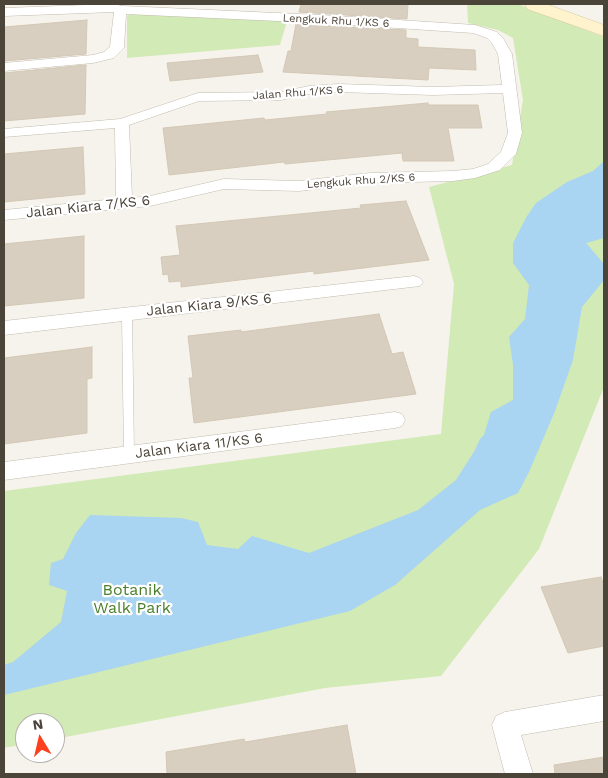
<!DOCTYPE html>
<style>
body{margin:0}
#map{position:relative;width:608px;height:778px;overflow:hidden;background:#f6f3ec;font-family:"Work Sans",sans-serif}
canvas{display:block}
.frame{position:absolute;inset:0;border:5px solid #4b4439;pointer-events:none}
.north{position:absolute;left:15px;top:713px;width:50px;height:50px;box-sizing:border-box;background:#fff;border:1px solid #b7b4b0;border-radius:50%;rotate:351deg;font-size:14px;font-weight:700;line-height:20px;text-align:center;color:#4b4439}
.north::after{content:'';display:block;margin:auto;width:18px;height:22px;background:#fc3f1d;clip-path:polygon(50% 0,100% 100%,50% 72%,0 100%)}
</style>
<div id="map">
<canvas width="608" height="778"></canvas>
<div class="frame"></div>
<div class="north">N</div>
</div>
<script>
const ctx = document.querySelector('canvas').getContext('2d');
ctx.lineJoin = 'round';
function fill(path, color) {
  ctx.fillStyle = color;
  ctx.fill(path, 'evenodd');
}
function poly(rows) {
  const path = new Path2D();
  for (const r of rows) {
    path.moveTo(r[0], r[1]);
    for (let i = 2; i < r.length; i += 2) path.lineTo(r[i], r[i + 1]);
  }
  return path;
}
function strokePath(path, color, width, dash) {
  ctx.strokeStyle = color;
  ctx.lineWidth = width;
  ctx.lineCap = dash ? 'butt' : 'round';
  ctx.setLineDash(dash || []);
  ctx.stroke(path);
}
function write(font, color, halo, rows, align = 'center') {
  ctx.font = font + ' "Work Sans",sans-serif';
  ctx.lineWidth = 4.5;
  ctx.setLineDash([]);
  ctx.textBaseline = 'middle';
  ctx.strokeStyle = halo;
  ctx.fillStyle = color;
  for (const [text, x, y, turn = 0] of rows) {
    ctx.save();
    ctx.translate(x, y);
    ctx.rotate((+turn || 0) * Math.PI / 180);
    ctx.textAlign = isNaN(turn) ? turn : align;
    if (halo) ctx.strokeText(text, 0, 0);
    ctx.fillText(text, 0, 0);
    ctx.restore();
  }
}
fill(poly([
 [467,4,518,4,604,37,604,387,539,549,441,676,325,688,55,739,55,723,25,723,25,744,4,748,4,491,441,434,454,284,429,187,512,165,523,100,513,38,498,30,468,23],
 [136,12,287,21,280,45,127,58,127,16]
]), '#d2eab5');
fill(poly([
 [604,161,604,238,586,243,604,264,604,280,582,307,573,360,555,411,529,472,518,493,480,510,395,585,350,611,4,695,4,665,13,662,61,622,67,591,49,585,51,563,63,559,76,533,90,515,181,518,198,522,207,545,238,549,252,536,309,553,418,510,456,480,475,450,480,439,484,435,491,412,513,400,513,365,509,337,525,319,529,285,513,263,513,243,527,216,536,203,567,182,593,171]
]), '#a9d4f2');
const building = poly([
 [301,4,408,4,407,19,299,12,301,4],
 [87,20,86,54,4,61,4,27,87,20],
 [296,24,406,30,406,38,418,39,418,47,475,50,476,70,429,68,428,80,283,72,288,51,291,51,296,24],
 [258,55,263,72,170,81,167,63,258,55],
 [86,65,85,114,4,121,4,73,86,65],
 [428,103,428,105,478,105,482,128,448,128,454,161,403,161,402,153,285,164,284,162,169,175,163,128,264,118,265,120,327,114,326,112,428,103],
 [83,147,85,194,4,202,4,154,83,147],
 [406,201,429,260,314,274,314,271,181,287,181,281,169,282,168,274,163,275,161,257,180,255,176,226,361,208,360,205,406,201],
 [84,236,84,298,4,306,4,244,84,236],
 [379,314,392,354,403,352,416,394,194,423,189,378,193,378,188,336,241,330,241,332,379,314],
 [92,347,92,378,87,379,87,433,4,444,4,358,92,347],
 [601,577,604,585,604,646,568,653,541,587,601,577],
 [347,725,356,774,167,774,166,752,244,739,245,742,347,725],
 [604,757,604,774,555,774,554,765,604,757]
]);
fill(building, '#d8cfc1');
strokePath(building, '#d3c7b4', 1);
const service = poly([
 [127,311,132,314,134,455,133,458,129,459,125,458,124,455,122,314,127,311]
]);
const minor = poly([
 [114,4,122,6,321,15,475,25,497,32,503,38,512,54,522,133,516,154,500,170,475,178,453,181,370,183,299,191,224,189,150,206,4,220,4,210,116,199,115,128,4,137,4,129,120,119,198,93,281,92,309,86,338,84,433,87,502,85,498,54,492,43,487,38,473,33,321,23,126,14,124,48,114,58,93,63,4,71,4,63,93,55,104,52,110,47,114,12,4,16,4,8,114,4],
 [338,92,433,95,503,93,508,133,501,152,488,164,473,169,453,171,370,173,299,181,224,179,150,196,132,198,129,125,199,101,281,100,309,94,338,92],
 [414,276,420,278,423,282,420,286,4,335,4,321,414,276],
 [395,412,402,414,405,420,402,426,395,428,4,480,4,462,395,412],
 [604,695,604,721,521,735,533,774,505,774,492,725,496,716,505,712,604,695]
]);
const secondary = poly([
 [525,4,546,4,604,25,604,36,527,9,525,4]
]);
strokePath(service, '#c2bbae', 1);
strokePath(minor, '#c2bbae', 1);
strokePath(secondary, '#d6c79b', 1);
fill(service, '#fff');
fill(minor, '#fff');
fill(secondary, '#fff3cd');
write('11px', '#4b4439', '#fff', [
 ["Lengkuk Rhu 1/KS 6",336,21,3],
 ["Jalan Rhu 1/KS 6",298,93,-4],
 ["Lengkuk Rhu 2/KS 6",361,181,-4]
]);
write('14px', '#4b4439', '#fff', [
 ["Jalan Kiara 7/KS 6",88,207,-6],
 ["Jalan Kiara 9/KS 6",209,305,-6],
 ["Jalan Kiara 11/KS 6",199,446,-7]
]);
write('16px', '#4a7f2a', '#fff', [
 ["Botanik",132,590],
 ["Walk Park",132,608]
]);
</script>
